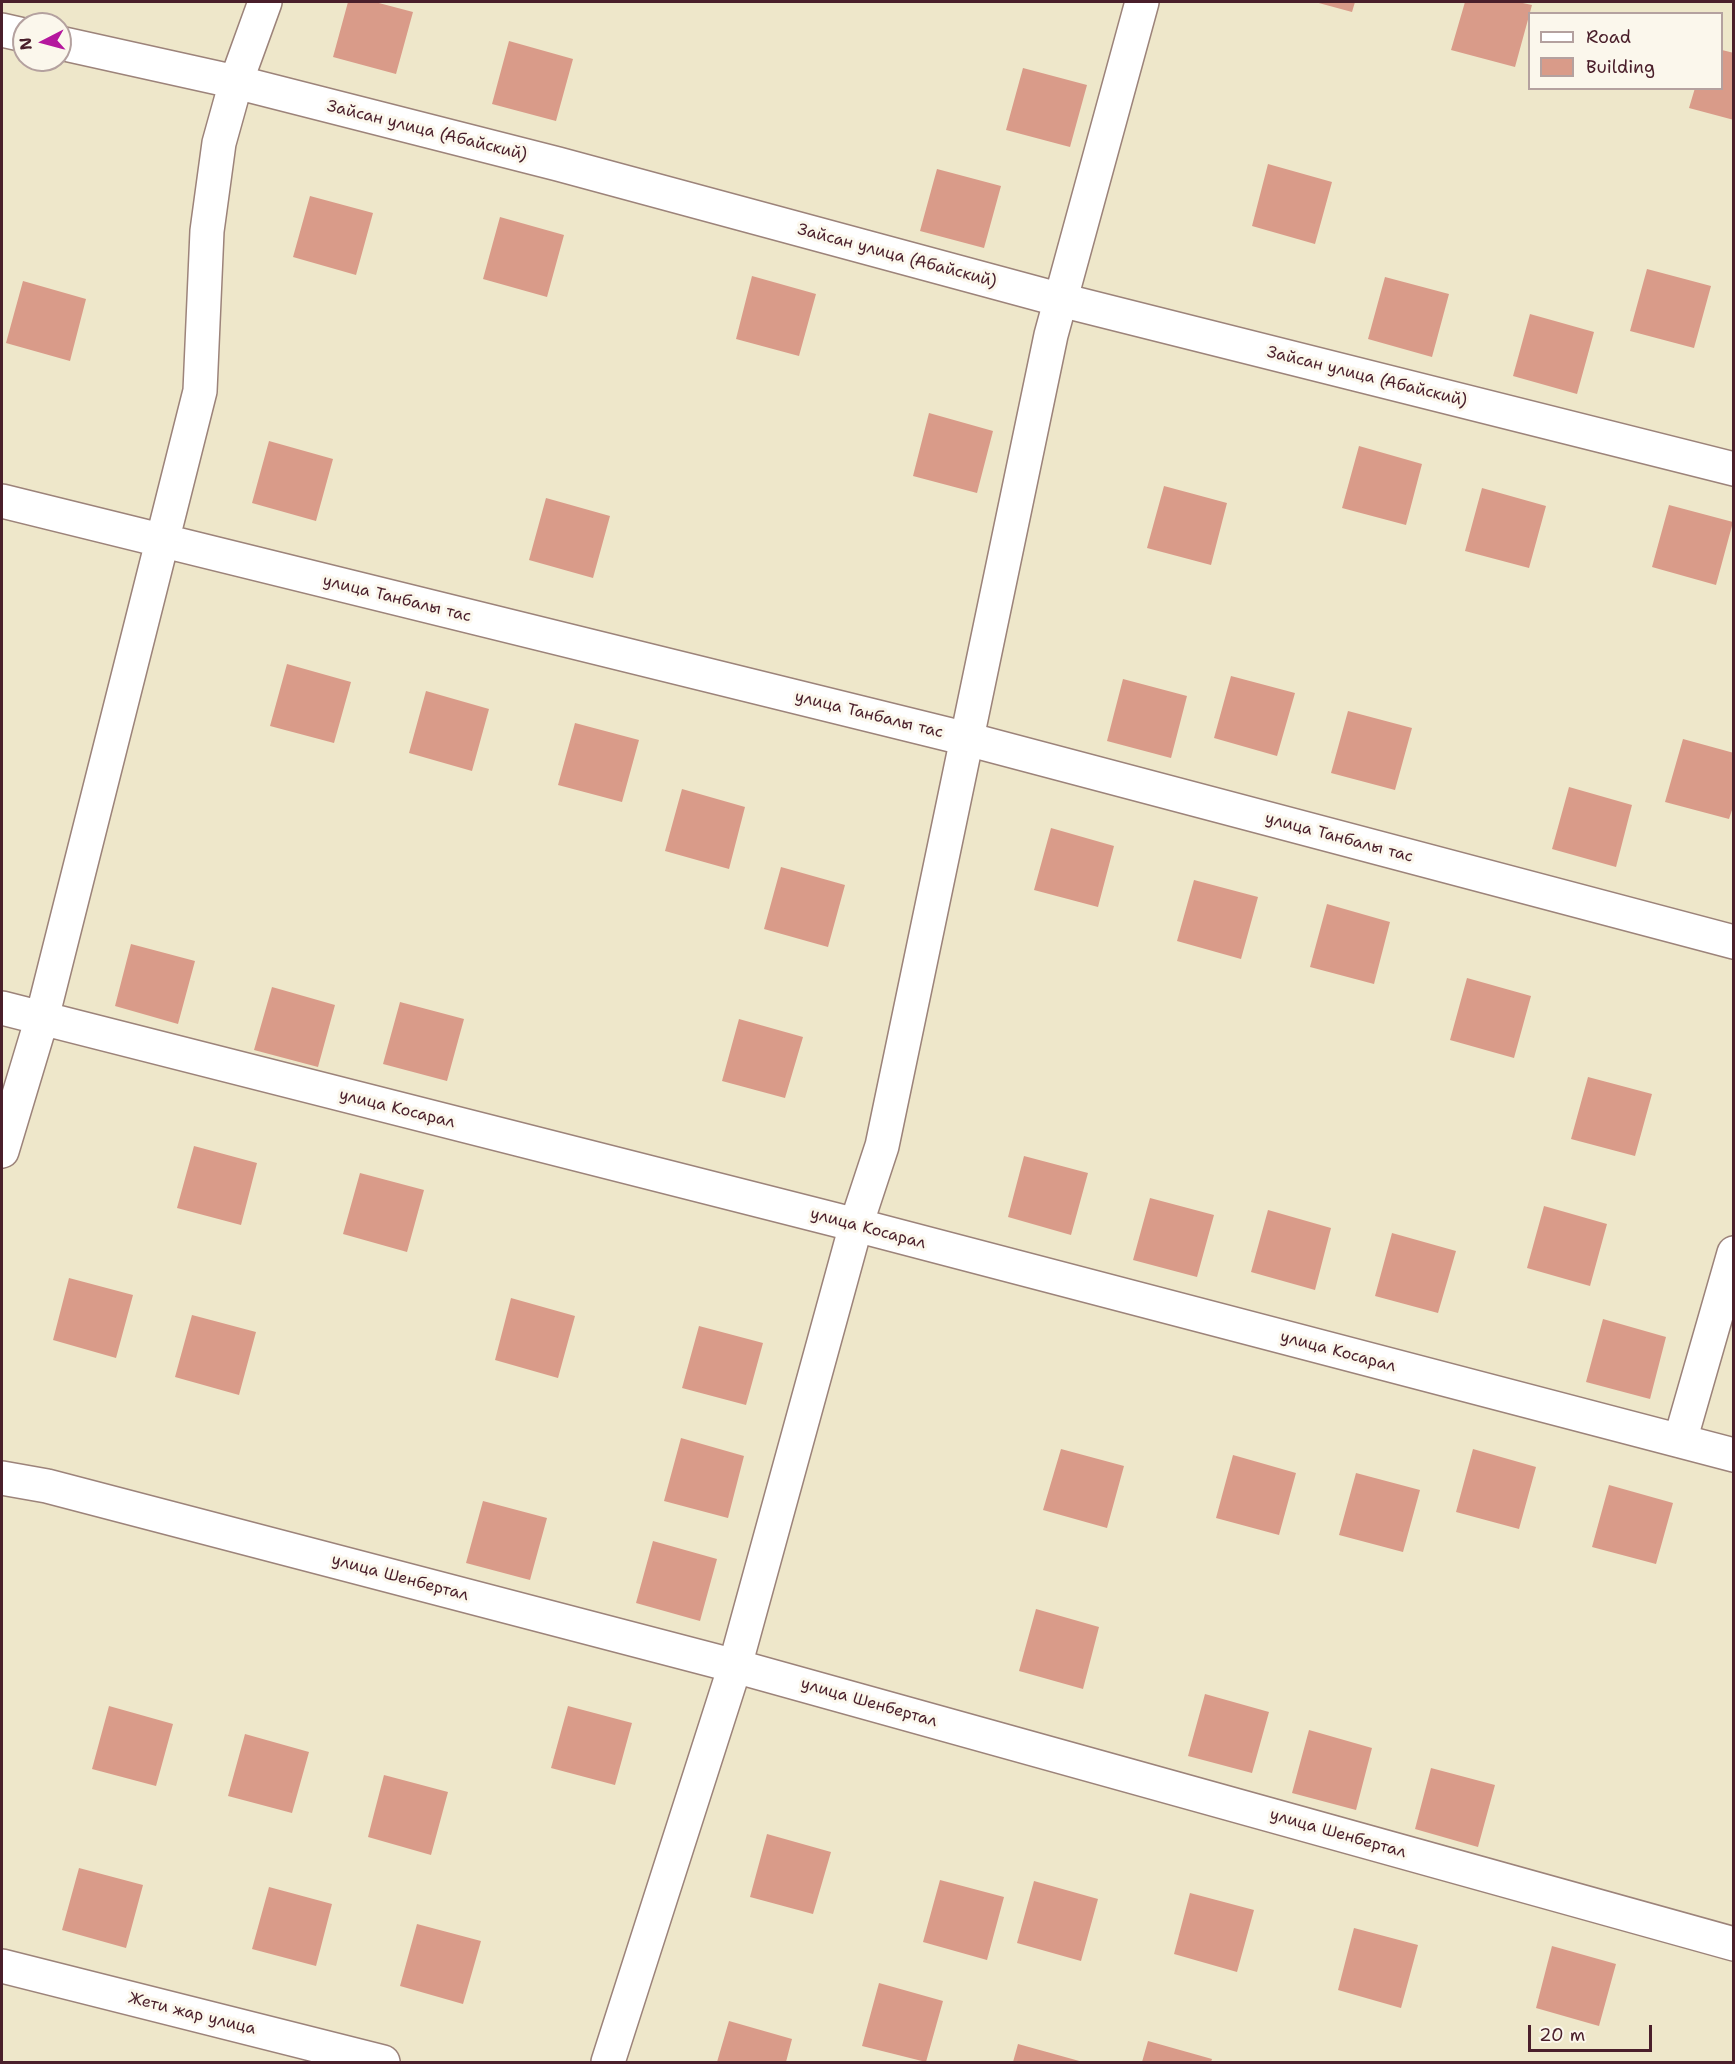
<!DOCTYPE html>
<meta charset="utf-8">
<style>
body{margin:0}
#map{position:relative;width:1735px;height:2064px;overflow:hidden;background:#eee7ca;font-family:"Shantell Sans",sans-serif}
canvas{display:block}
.frame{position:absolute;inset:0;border:3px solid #4a1f2b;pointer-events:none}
.legend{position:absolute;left:1528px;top:12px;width:195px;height:78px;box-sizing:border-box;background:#fbf7ec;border:2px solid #b4a19f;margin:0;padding:8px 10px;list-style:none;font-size:18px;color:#4a1f2b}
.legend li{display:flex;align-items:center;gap:12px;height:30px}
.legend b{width:30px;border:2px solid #b4a19f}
.north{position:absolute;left:12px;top:12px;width:60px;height:60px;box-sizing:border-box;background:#fbf7ec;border:2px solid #b4a19f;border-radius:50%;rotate:264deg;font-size:16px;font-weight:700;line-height:24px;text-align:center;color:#4a1f2b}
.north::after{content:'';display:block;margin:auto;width:21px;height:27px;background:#b5179e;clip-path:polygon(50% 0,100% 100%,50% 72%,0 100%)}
.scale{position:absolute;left:1528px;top:2025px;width:124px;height:27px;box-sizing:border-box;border:3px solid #4a1f2b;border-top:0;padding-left:8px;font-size:18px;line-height:21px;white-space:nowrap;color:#4a1f2b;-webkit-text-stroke:4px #fbf7ec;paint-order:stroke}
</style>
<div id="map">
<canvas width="1735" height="2064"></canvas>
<div class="frame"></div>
<ul class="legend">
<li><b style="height:8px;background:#fff"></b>Road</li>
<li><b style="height:16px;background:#d99b89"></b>Building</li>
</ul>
<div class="north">N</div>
<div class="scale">20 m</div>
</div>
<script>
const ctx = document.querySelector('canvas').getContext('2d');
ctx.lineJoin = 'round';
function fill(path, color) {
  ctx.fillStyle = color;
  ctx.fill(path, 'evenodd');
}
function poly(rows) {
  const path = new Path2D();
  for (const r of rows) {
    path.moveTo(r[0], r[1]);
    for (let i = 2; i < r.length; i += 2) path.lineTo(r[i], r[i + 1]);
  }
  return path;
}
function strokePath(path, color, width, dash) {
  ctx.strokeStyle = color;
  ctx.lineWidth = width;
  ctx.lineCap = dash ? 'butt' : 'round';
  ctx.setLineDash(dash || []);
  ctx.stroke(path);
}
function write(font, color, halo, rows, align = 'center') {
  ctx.font = font + ' "Shantell Sans",sans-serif';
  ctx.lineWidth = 6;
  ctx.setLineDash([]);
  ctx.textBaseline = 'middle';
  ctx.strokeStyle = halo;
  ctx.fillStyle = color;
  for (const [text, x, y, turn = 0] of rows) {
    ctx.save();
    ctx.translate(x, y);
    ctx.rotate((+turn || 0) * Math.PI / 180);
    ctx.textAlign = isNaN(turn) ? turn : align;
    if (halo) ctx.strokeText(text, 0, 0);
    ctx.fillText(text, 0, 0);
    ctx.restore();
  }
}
fill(poly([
 [348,2,375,2,413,12,396,74,333,57],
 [1315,2,1355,2,1352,12],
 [1465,2,1518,2,1532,5,1515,67,1451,50],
 [509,41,573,59,556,121,492,104],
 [1722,50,1734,53,1734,120,1689,108,1695,88,1722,88],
 [1023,68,1087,85,1070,147,1006,130],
 [1268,164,1332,182,1315,244,1252,226],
 [937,169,1001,186,984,248,920,231],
 [310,196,373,213,356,275,293,257],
 [500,217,564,235,547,297,483,279],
 [1647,269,1711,286,1694,348,1630,331],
 [752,276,816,294,799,356,736,339],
 [1385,277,1449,294,1432,357,1368,339],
 [23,281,86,299,70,361,6,343],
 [1530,314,1594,332,1577,394,1513,376],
 [929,413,993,431,977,493,913,476],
 [269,441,333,459,316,521,252,503],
 [1359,446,1422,464,1406,525,1342,508],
 [1164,486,1227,503,1211,565,1147,548],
 [1482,488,1546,506,1529,568,1465,551],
 [546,498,610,516,593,578,529,560],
 [1669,505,1733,522,1716,585,1652,567],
 [287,664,351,682,334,743,270,726],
 [1231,676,1295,693,1277,756,1214,738],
 [1123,679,1187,696,1171,758,1107,741],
 [426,691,489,709,472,771,409,753],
 [1348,711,1412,728,1395,790,1331,773],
 [575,723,639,740,622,802,558,785],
 [1683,739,1734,753,1734,804,1729,819,1665,802],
 [1569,787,1632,805,1616,867,1552,849],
 [682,789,745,807,729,869,665,851],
 [1051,828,1114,846,1098,907,1034,890],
 [781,867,845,885,828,947,764,929],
 [1194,880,1258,897,1241,959,1177,941],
 [1327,904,1390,922,1374,984,1310,967],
 [131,944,195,961,178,1024,115,1006],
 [1467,978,1531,996,1514,1058,1450,1040],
 [272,987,335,1005,318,1067,254,1050],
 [400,1002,464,1019,447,1081,383,1064],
 [739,1019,803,1037,785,1098,722,1081],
 [1588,1077,1652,1094,1635,1156,1571,1139],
 [194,1146,257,1163,241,1225,177,1208],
 [1024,1156,1088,1173,1071,1235,1008,1217],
 [360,1173,424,1190,407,1252,343,1234],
 [1150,1198,1214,1215,1197,1277,1133,1260],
 [1544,1206,1607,1224,1590,1286,1527,1268],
 [1268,1210,1331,1228,1315,1290,1251,1272],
 [1392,1233,1456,1251,1438,1313,1375,1296],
 [69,1278,133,1295,116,1358,53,1340],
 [511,1298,575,1316,558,1378,495,1360],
 [192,1315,256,1332,239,1395,175,1377],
 [1603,1319,1666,1337,1650,1399,1586,1382],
 [699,1326,763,1343,746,1405,682,1388],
 [681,1438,744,1456,728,1518,664,1501],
 [1061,1449,1124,1466,1107,1528,1043,1510],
 [1473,1449,1536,1467,1519,1529,1456,1512],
 [1233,1455,1296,1473,1279,1535,1216,1518],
 [1356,1473,1420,1490,1403,1552,1339,1535],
 [1609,1485,1673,1503,1656,1564,1592,1547],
 [483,1501,547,1518,530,1580,466,1563],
 [653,1541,717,1559,700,1621,636,1603],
 [1036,1609,1099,1627,1083,1689,1019,1671],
 [1205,1694,1269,1712,1252,1773,1188,1756],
 [109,1706,173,1724,156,1786,92,1769],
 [568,1706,632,1723,615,1785,551,1768],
 [1309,1730,1372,1748,1356,1810,1292,1793],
 [245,1734,309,1752,292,1813,228,1796],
 [1431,1768,1495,1785,1478,1847,1415,1829],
 [384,1775,448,1792,431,1855,368,1837],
 [767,1834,831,1852,813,1914,750,1897],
 [79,1868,143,1885,126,1948,62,1930],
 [940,1880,1004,1897,987,1960,923,1942],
 [1034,1881,1098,1899,1081,1961,1017,1943],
 [269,1887,332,1904,316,1966,252,1949],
 [1190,1893,1254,1910,1237,1972,1174,1954],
 [417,1924,481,1941,463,2004,400,1986],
 [1354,1928,1418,1945,1401,2008,1338,1990],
 [1552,1946,1616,1964,1599,2026,1536,2008],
 [879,1983,943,2001,926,2062,862,2046],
 [729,2021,792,2039,786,2062,717,2062],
 [1148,2041,1212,2059,1211,2062,1142,2062],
 [1018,2044,1083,2062,1013,2062]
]), '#d99b89');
const minor = poly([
 [2,30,24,35],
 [60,43,236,82,558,164,1061,300,1734,469],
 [2,501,967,739,1734,942],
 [2,1008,856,1225,1734,1455],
 [2,1151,42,1018,200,391,207,231,219,143,236,82,265,2],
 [1680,1441,1734,1253],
 [2,1478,47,1486,735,1666,1734,1944]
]);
const tertiary = poly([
 [2,1966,383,2062],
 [608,2062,735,1666,856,1225,882,1146,1051,335,1142,2]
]);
strokePath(minor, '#9c837a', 36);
strokePath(tertiary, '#9c837a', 36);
strokePath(minor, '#fff', 33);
strokePath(tertiary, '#fff', 33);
write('16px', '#4a1f2b', '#fbf7ec', [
 ["Зайсан улица (Абайский)",427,131,14],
 ["Зайсан улица (Абайский)",897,256,15],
 ["Зайсан улица (Абайский)",1367,377,14],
 ["улица Танбалы тас",397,599,14],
 ["улица Танбалы тас",869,715,14],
 ["улица Танбалы тас",1339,838,15],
 ["улица Косарал",397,1109,14],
 ["улица Косарал",868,1229,15],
 ["улица Косарал",1338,1352,15],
 ["улица Шенбертал",400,1578,15],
 ["улица Шенбертал",869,1703,16],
 ["улица Шенбертал",1338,1834,16],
 ["Жети жар улица",192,2014,14]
]);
</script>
